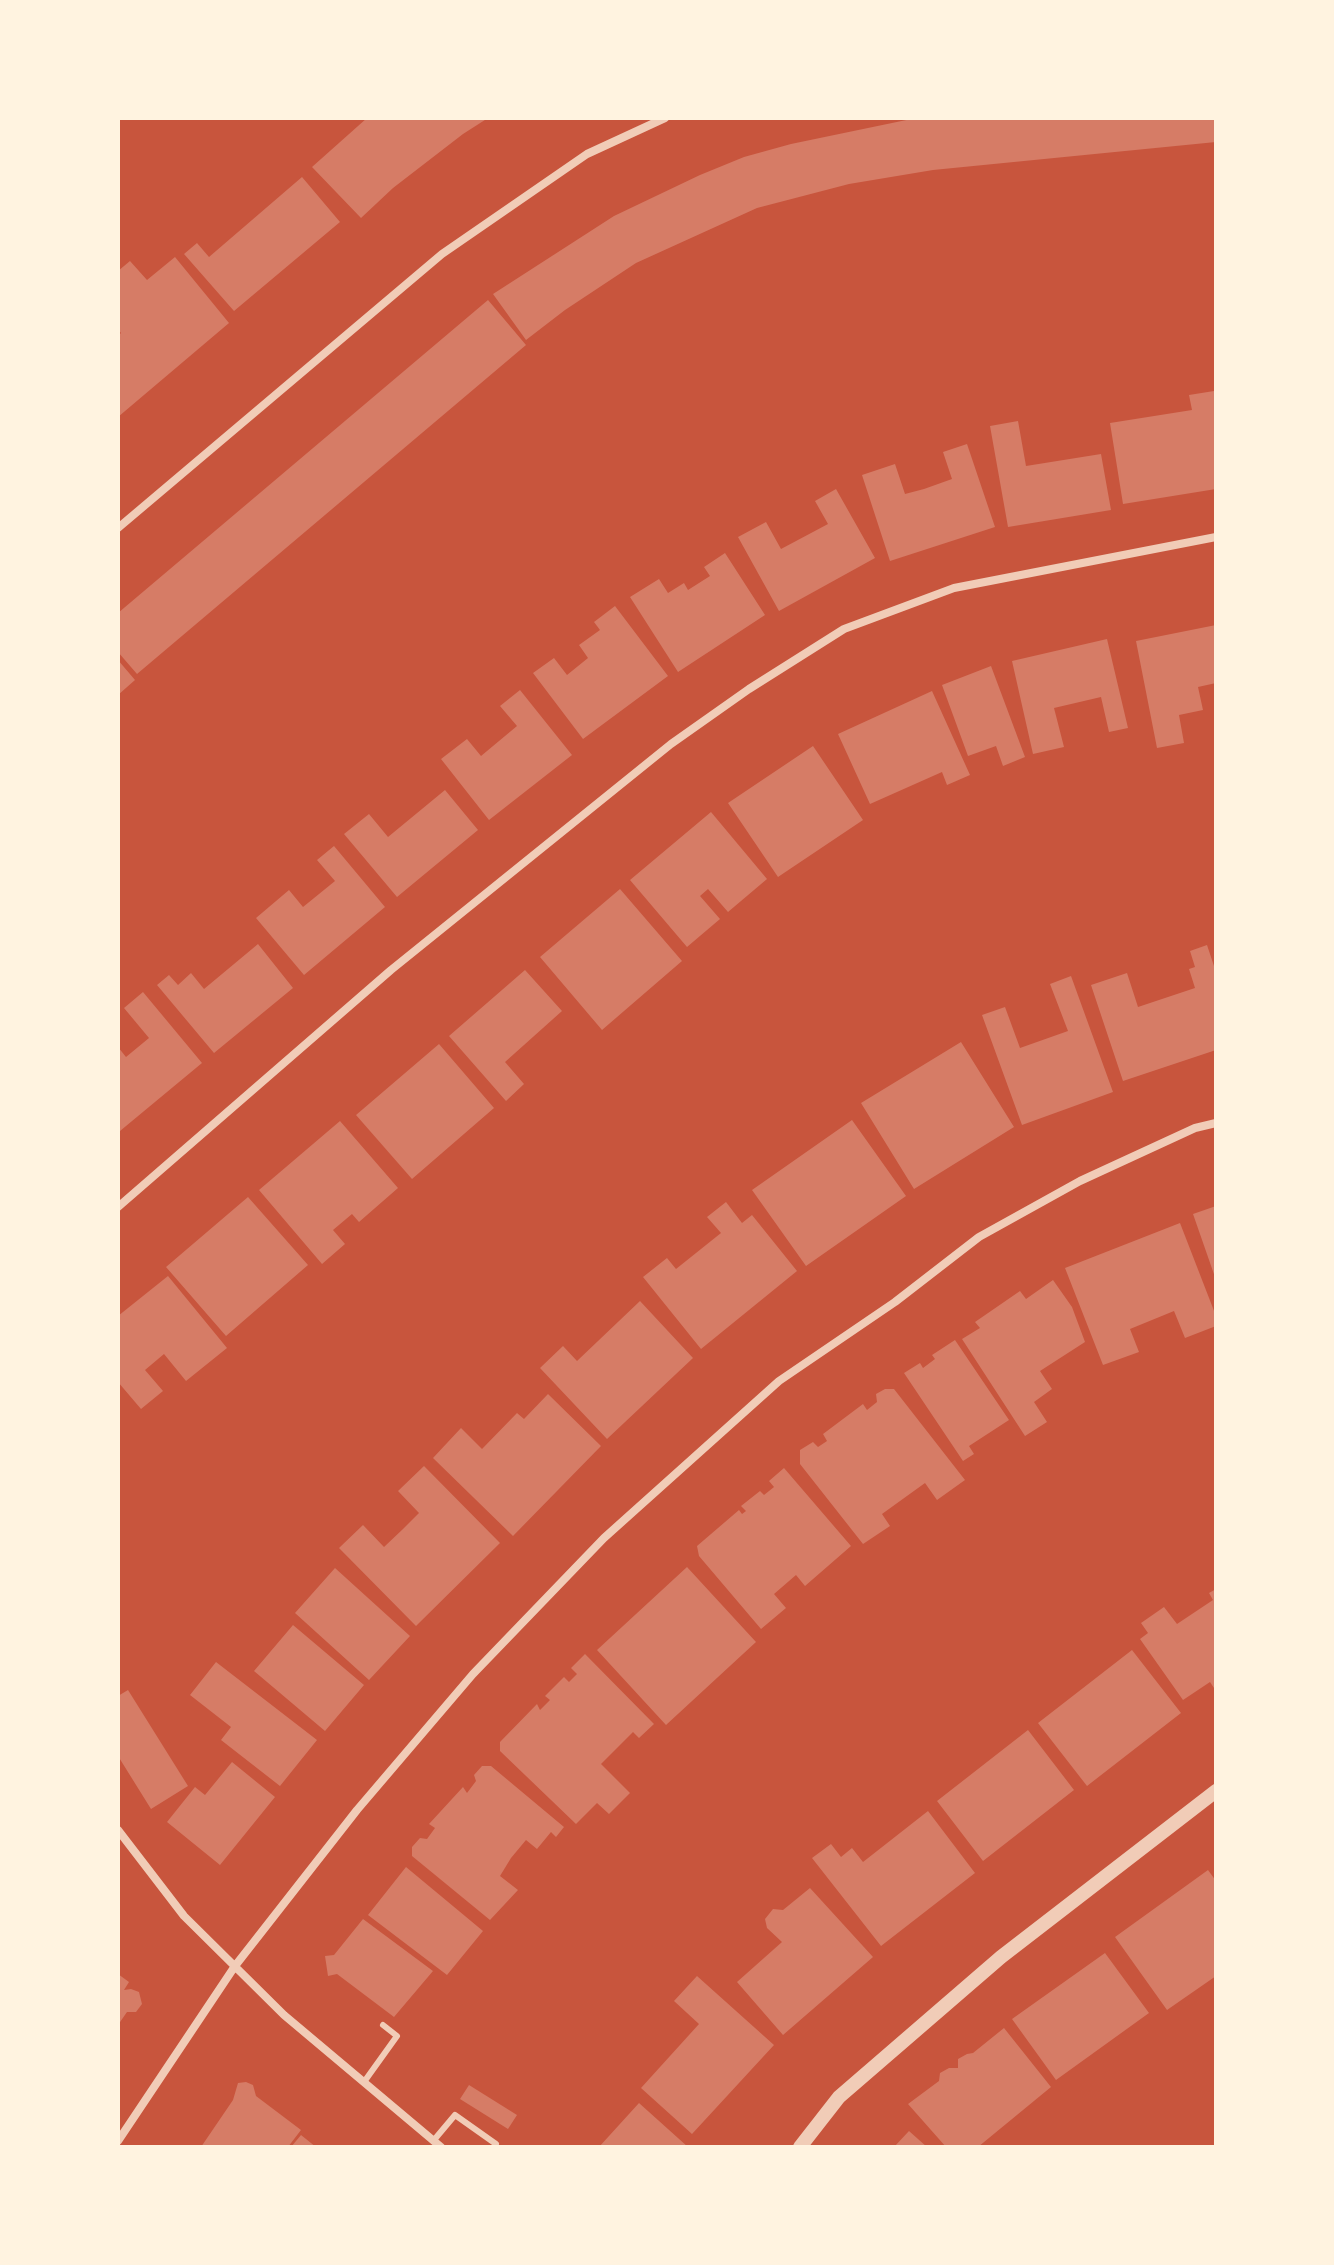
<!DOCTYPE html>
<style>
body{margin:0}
#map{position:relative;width:1334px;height:2265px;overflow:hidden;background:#c8553d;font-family:"IBM Plex Serif",serif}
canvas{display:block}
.frame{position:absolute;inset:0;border:120px solid #fff3e0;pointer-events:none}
</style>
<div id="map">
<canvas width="1334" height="2265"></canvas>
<div class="frame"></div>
</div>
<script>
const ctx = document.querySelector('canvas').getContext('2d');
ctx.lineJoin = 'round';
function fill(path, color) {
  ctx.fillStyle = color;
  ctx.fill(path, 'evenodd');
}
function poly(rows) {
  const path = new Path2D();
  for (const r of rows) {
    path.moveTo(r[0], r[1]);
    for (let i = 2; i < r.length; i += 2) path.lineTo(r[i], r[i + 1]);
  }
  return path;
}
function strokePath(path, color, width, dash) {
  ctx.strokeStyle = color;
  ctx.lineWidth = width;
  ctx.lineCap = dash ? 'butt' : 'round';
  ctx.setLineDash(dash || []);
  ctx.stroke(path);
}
fill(poly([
 [367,118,488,118,463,134,393,188,361,218,312,167],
 [916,118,1216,118,1216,142,933,170,849,184,757,208,636,263,565,310,526,340,493,294,614,216,700,175,744,157,791,144],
 [302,177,340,222,234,311,184,254,197,243,209,257],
 [175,257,229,323,118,417,118,336,121,333,118,329,118,271,130,261,147,280],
 [488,300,526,345,137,674,118,652,118,613],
 [1214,391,1216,489,1123,504,1110,423,1192,410,1189,395],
 [1018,421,1026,466,1101,454,1111,510,1008,527,990,426],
 [967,444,995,527,890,561,862,475,895,464,905,494,924,489,952,479,943,452],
 [836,489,875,558,779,611,738,537,766,522,781,549,828,524,815,501],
 [725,553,765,615,678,672,630,597,659,579,668,593,684,583,688,590,710,576,704,567],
 [615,606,668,676,583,739,533,673,554,658,567,675,588,658,579,645,600,630,594,622],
 [1216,625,1216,683,1198,687,1203,710,1179,715,1184,743,1157,748,1136,641],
 [1107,639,1128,728,1109,732,1101,697,1054,708,1064,747,1033,754,1012,661],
 [118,660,135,680,118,695],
 [991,666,1025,757,1003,766,996,746,968,756,942,685],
 [520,690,572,755,489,820,441,759,467,739,481,756,517,726,500,706],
 [932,691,970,775,947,785,942,772,870,804,838,734],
 [813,746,863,820,778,877,728,803],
 [445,790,478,830,397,897,344,834,369,814,388,837],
 [711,812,767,879,728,912,708,889,700,896,720,919,687,947,630,880],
 [334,846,385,907,304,975,256,918,289,890,303,907,335,881,317,860],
 [620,889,682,961,602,1030,540,957],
 [258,944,293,988,214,1053,157,985,169,975,178,985,191,973,204,989],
 [1207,945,1216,972,1216,1050,1123,1081,1091,985,1127,973,1138,1007,1195,988,1189,969,1195,967,1190,951],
 [525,970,562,1011,505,1062,524,1084,506,1101,449,1036],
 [1071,976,1113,1092,1022,1125,982,1015,1005,1007,1020,1048,1068,1031,1050,984],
 [143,992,202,1063,120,1131,118,1047,126,1057,149,1038,124,1008],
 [961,1042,1014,1127,914,1189,861,1103],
 [439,1044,494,1108,412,1179,356,1115],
 [852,1120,906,1196,806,1266,752,1190],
 [340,1121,398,1188,359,1222,352,1214,333,1230,345,1244,322,1264,259,1190],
 [248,1197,308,1265,226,1336,166,1267],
 [726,1202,742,1223,752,1215,797,1271,701,1349,643,1277,667,1258,676,1269,721,1233,707,1217],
 [1216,1206,1216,1280,1193,1214],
 [1180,1223,1216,1316,1216,1326,1185,1338,1174,1311,1130,1329,1139,1352,1103,1365,1065,1268],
 [168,1276,227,1348,186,1381,164,1354,145,1370,163,1391,141,1409,118,1382,118,1316],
 [1053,1280,1072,1307,1085,1342,1040,1371,1052,1389,1034,1402,1047,1422,1025,1436,962,1339,980,1328,975,1322,1020,1291,1026,1299],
 [640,1301,693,1358,607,1439,540,1368,563,1346,577,1361],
 [955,1340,1009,1420,969,1446,974,1454,963,1461,904,1373,920,1363,923,1368,935,1359,932,1355],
 [885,1389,894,1389,965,1480,937,1500,925,1483,882,1514,890,1526,863,1544,800,1464,800,1450,813,1442,818,1447,827,1441,823,1434,863,1404,867,1410,877,1402,876,1394],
 [548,1394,601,1446,513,1536,433,1458,461,1428,482,1449,517,1413,524,1419],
 [424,1466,500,1543,416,1626,339,1548,363,1525,384,1547,403,1529,419,1513,398,1491],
 [784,1468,851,1546,805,1586,796,1575,774,1594,786,1608,761,1629,699,1556,697,1546,739,1510,742,1514,746,1511,741,1506,760,1491,764,1495,774,1487,769,1481],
 [687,1567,756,1642,666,1725,597,1650],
 [335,1568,410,1636,369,1680,295,1613],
 [1216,1589,1216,1691,1210,1682,1183,1700,1140,1639,1148,1633,1141,1623,1164,1607,1177,1624,1213,1600,1209,1593],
 [293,1625,364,1685,325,1731,254,1671],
 [1132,1650,1181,1713,1087,1786,1038,1723],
 [585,1654,654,1724,639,1738,633,1732,601,1764,630,1793,609,1814,597,1803,576,1824,500,1751,500,1742,537,1704,540,1710,550,1700,545,1696,564,1677,569,1682,577,1674,571,1668],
 [216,1662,317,1740,280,1786,221,1740,231,1727,190,1695],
 [128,1690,188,1786,151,1809,118,1756,118,1696],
 [1028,1730,1074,1790,983,1861,937,1801],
 [232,1762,275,1797,220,1865,167,1822,195,1787,205,1795],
 [482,1766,491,1766,564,1827,556,1837,551,1832,537,1849,526,1840,511,1858,500,1876,518,1890,490,1920,412,1856,412,1847,420,1838,427,1839,435,1828,429,1824,463,1787,467,1793,476,1781,474,1775],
 [928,1811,975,1873,881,1946,812,1858,831,1844,841,1857,852,1848,863,1862],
 [406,1867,483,1931,447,1975,368,1915],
 [1208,1870,1216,1881,1216,1976,1167,2010,1115,1937],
 [810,1888,873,1957,783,2035,737,1982,782,1942,767,1928,765,1919,773,1909,783,1910],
 [363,1919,433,1971,394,2017,337,1974,328,1976,325,1956,334,1955],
 [1105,1953,1149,2013,1056,2080,1012,2019],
 [118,1974,129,1982,124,1990,131,1989,139,1992,142,2004,136,2012,127,2012,118,2025],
 [697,1976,774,2045,692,2134,641,2088,699,2024,674,2001],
 [1004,2028,1051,2087,978,2147,946,2147,908,2104,939,2081,940,2073,949,2068,958,2068,958,2059,967,2054,973,2053],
 [246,2082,253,2085,256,2096,301,2130,288,2147,201,2147,233,2100,238,2083],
 [469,2085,517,2115,508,2129,460,2099],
 [639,2103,688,2147,599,2147],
 [909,2131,927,2147,894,2147],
 [301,2135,316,2147,291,2147]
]), '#d67c66');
strokePath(poly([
 [364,2082,397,2036,383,2025],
 [434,2140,455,2115,496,2144]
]), '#f1ccb7', 6);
strokePath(poly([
 [118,528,442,254,587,154,665,118],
 [118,1207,391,970,671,744,749,689,844,629,954,588,1216,537],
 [118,1830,184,1916,284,2015,441,2147],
 [118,2141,235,1966,357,1810,473,1674,604,1538,779,1381,895,1302,979,1237,1080,1181,1195,1128,1216,1123]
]), '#f1ccb7', 8);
strokePath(poly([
 [800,2147,839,2097,1001,1957,1216,1791]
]), '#f1ccb7', 14);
</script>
